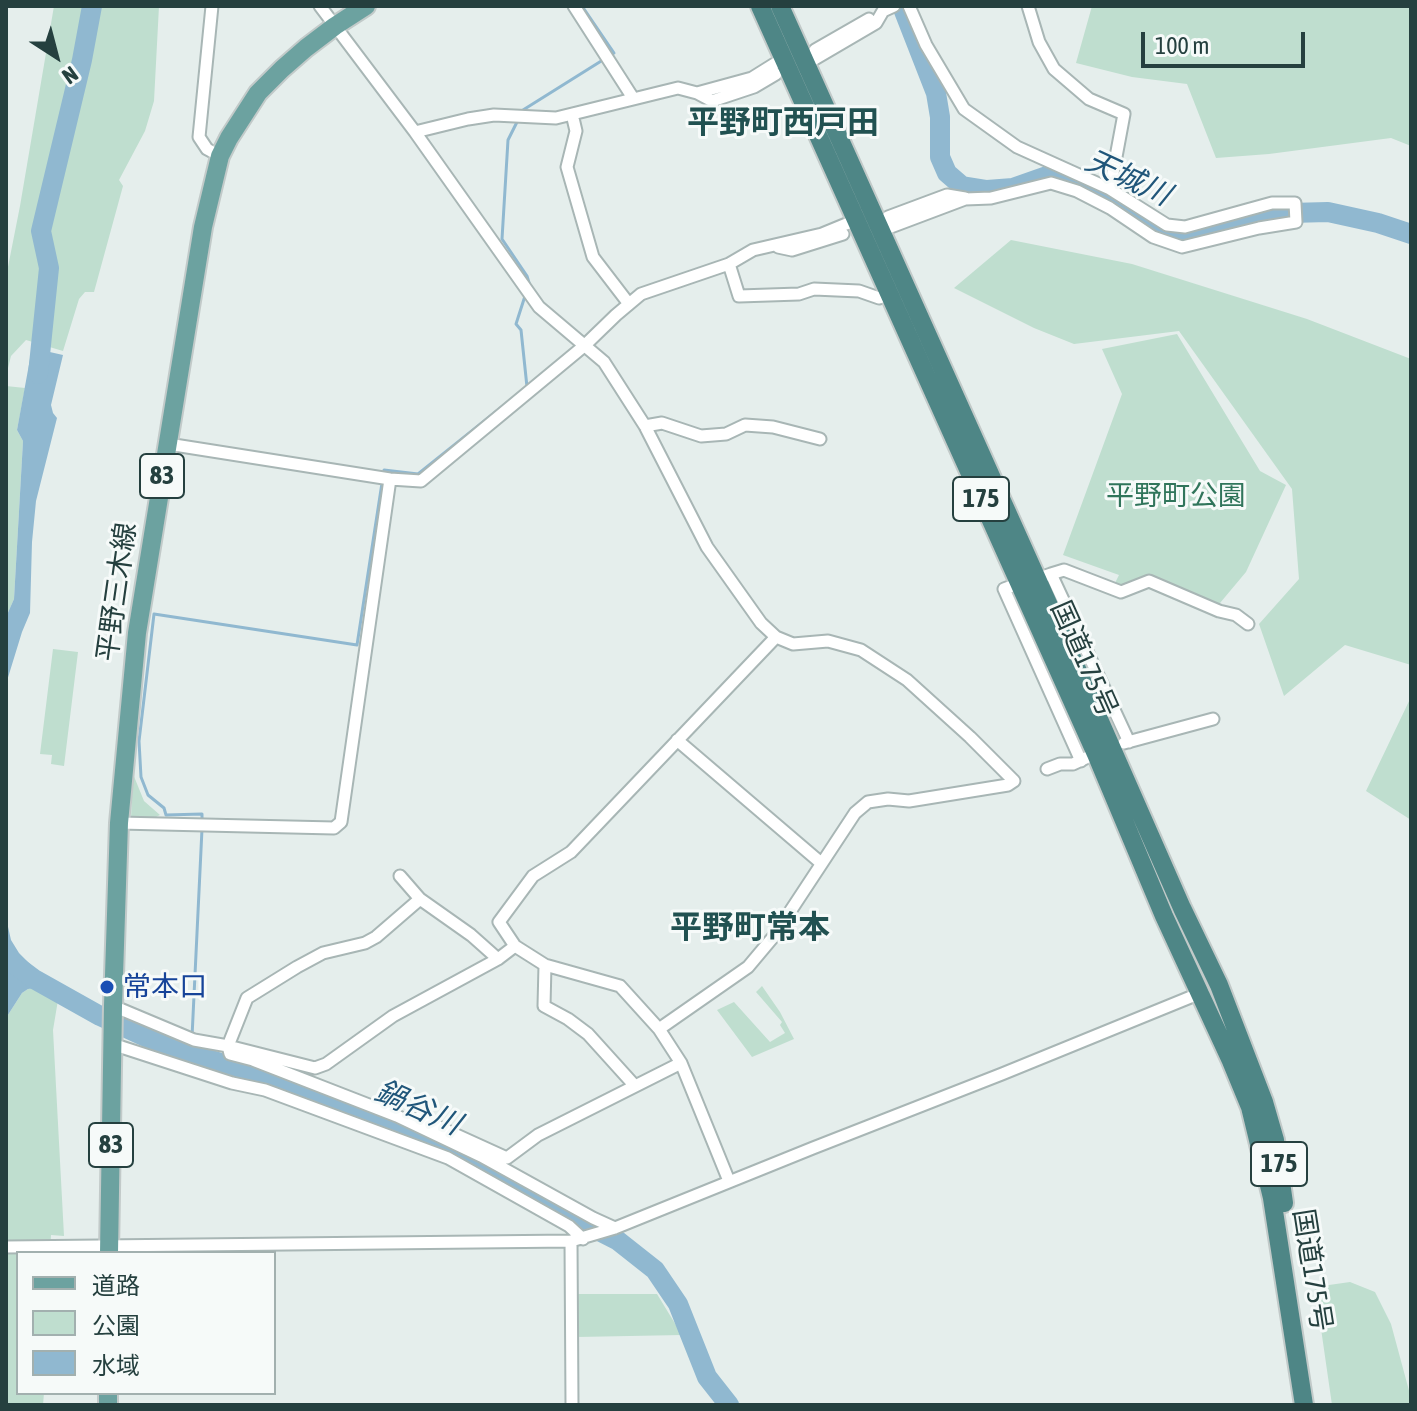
<!DOCTYPE html>
<meta charset="utf-8">
<style>
body{margin:0}
#map{position:relative;width:1417px;height:1411px;overflow:hidden;background:#e5eeec;font-family:"Asap Condensed","Noto Sans JP",sans-serif}
canvas{display:block}
.frame{position:absolute;inset:0;border:8px solid #25403f;pointer-events:none}
.legend{position:absolute;left:16px;top:1251px;width:260px;height:144px;box-sizing:border-box;background:#f6faf9;border:2px solid #a2b0af;margin:0;padding:10px 14px;list-style:none;font-size:24px;color:#25403f}
.legend li{display:flex;align-items:center;gap:16px;height:40px}
.legend b{width:40px;border:2px solid #a2b0af}
.north{position:absolute;left:16px;top:16px;width:80px;height:80px;-webkit-text-stroke:6px #f6faf9;paint-order:stroke;rotate:144deg;font-size:22px;font-weight:700;line-height:32px;text-align:center;color:#25403f}
.north::after{content:'';display:block;margin:auto;width:28px;height:36px;background:#25403f;clip-path:polygon(50% 0,100% 100%,50% 72%,0 100%)}
.scale{position:absolute;left:1141px;top:32px;width:164px;height:36px;box-sizing:border-box;border:4px solid #25403f;border-top:0;padding-left:10px;font-size:24px;line-height:28px;white-space:nowrap;color:#25403f;-webkit-text-stroke:6px #f6faf9;paint-order:stroke}
</style>
<div id="map">
<canvas width="1417" height="1411"></canvas>
<div class="frame"></div>
<ul class="legend">
<li><b style="height:10px;background:#6ca2a0"></b>道路</li>
<li><b style="height:22px;background:#bfdecf"></b>公園</li>
<li><b style="height:22px;background:#90b8d0"></b>水域</li>
</ul>
<div class="north">N</div>
<div class="scale">100 m</div>
</div>
<script>
const ctx = document.querySelector('canvas').getContext('2d');
ctx.lineJoin = 'round';
function fill(path, color) {
  ctx.fillStyle = color;
  ctx.fill(path, 'evenodd');
}
function poly(rows) {
  const path = new Path2D();
  for (const r of rows) {
    path.moveTo(r[0], r[1]);
    for (let i = 2; i < r.length; i += 2) path.lineTo(r[i], r[i + 1]);
  }
  return path;
}
function strokePath(path, color, width, dash) {
  ctx.strokeStyle = color;
  ctx.lineWidth = width;
  ctx.lineCap = dash ? 'butt' : 'round';
  ctx.setLineDash(dash || []);
  ctx.stroke(path);
}
function write(font, color, halo, rows, align = 'center') {
  ctx.font = font + ' "Asap Condensed","Noto Sans JP",sans-serif';
  ctx.lineWidth = 6;
  ctx.setLineDash([]);
  ctx.textBaseline = 'middle';
  ctx.strokeStyle = halo;
  ctx.fillStyle = color;
  for (const [text, x, y, turn = 0] of rows) {
    ctx.save();
    ctx.translate(x, y);
    ctx.rotate((+turn || 0) * Math.PI / 180);
    ctx.textAlign = isNaN(turn) ? turn : align;
    if (halo) ctx.strokeText(text, 0, 0);
    ctx.fillText(text, 0, 0);
    ctx.restore();
  }
}
fill(poly([
 [54,6,159,6,154,101,145,131,119,180,123,186,94,292,85,292,79,299,63,351,26,340,11,356,7,372,6,277,20,206],
 [1092,6,1411,6,1411,146,1391,138,1269,154,1216,158,1187,84,1132,77,1076,63],
 [1011,240,1132,264,1307,319,1411,359,1411,665,1345,645,1284,696,1259,624,1299,579,1292,489,1179,331,1074,344,1034,328,954,288],
 [1177,334,1260,471,1286,485,1246,572,1220,603,1213,604,1163,580,1149,576,1123,586,1115,583,1119,575,1063,555,1122,394,1102,349],
 [6,386,25,388,17,430,23,441,14,599,6,617],
 [53,649,78,652,64,766,51,764,52,755,40,754],
 [1411,697,1411,820,1366,791],
 [133,774,144,801,160,815,152,819,131,818],
 [762,986,780,1012,794,1039,752,1057,717,1010,734,1002,770,1042,785,1033,780,1025,782,1022,756,992],
 [36,988,58,1000,53,1030,64,1236,51,1235,50,1253,18,1253,18,1393,44,1393,43,1405,6,1405,6,1018,22,993,28,989],
 [1350,1282,1375,1292,1391,1324,1411,1398,1411,1405,1332,1405,1315,1287],
 [576,1294,657,1294,682,1335,577,1337]
]), '#bfdecf');
fill(poly([
 [32,348,63,355,51,405,53,413,57,418,36,501,32,542,30,613,22,632,6,684,6,617,14,599,23,441,17,430],
 [6,898,8,901,6,918,11,940,19,953,32,966,65,990,58,1000,36,988,28,989,22,993,6,1018]
]), '#90b8d0');
strokePath(poly([
 [521,113,523,110,614,53,582,6],
 [518,120,508,140,502,239,527,276,530,286],
 [525,388,527,387,521,330,516,324,525,296],
 [384,475,384,470,418,474,513,398],
 [202,821,202,814,166,815,164,808,148,795,141,777,139,741,154,614,357,645,382,483],
 [192,1037,202,829]
]), '#90b8d0', 3);
strokePath(poly([
 [902,6,936,93,940,117,940,157,947,173,962,186,987,190,1013,188,1050,175,1110,199,1165,233,1183,238,1251,220,1290,213,1328,212,1378,223,1411,234],
 [38,374,49,268,41,231,82,60,92,6],
 [6,958,34,979,100,1016,150,1039,264,1078,403,1130,476,1163,562,1212,617,1240,655,1270,678,1304,707,1377,729,1405]
]), '#90b8d0', 20);
const minor = poly([
 [212,6,199,137,207,149,220,156],
 [320,6,415,132,539,307,604,362,645,426,707,547,761,623,776,637,793,644,828,641,861,650,907,680,970,737,1014,781,1008,785,909,801,888,799,868,802,855,813,774,936,748,967,659,1029],
 [574,6,633,98],
 [1028,6,1039,42,1054,69,1089,99,1124,114,1110,189],
 [815,50,869,19],
 [806,64,876,23,883,11,894,6],
 [697,93,712,101,754,87,776,74],
 [572,114,576,131,567,167,593,257,629,304],
 [415,132,468,119,494,115,556,118,678,88,697,93,752,78,784,58],
 [888,217,947,195,965,198],
 [880,231,965,199,991,198,1051,183,1077,191,1110,208,1153,237,1182,247,1259,228,1296,222,1295,203,1272,203,1185,227,1167,225,1110,189,1017,147,964,109,926,45,909,6],
 [778,247,792,250,843,234],
 [729,264,739,296,799,294,814,289,859,291,879,298,889,295],
 [645,426,662,423,701,436,726,434,745,425,773,427,820,439],
 [168,444,390,479,421,481,584,346,616,315,641,294,729,264,753,250,822,234,856,220],
 [1051,574,1064,570,1121,592,1149,581,1219,611,1236,615,1248,624],
 [1045,576,1051,574,1129,742],
 [1020,583,1004,589,1081,761],
 [677,740,821,863],
 [1124,743,1213,719],
 [1047,769,1060,764,1073,764,1088,757],
 [119,823,334,828,341,822,390,479],
 [400,876,420,899,471,935,498,959],
 [420,899,376,937,365,943,323,953,297,967,247,998,228,1046,230,1054,253,1060,397,1116,481,1156,593,1218,615,1228],
 [545,965,544,1006,568,1019,588,1034,635,1086],
 [113,1006,194,1040,228,1046,315,1068,326,1064,393,1016,498,959,515,946],
 [112,1044,232,1083,265,1090,448,1158,569,1226,583,1239],
 [419,1118,507,1158,538,1135,681,1063],
 [729,1181,681,1063,659,1029,620,986,545,965,515,946,499,922,533,876,571,852,776,637],
 [571,1241,572,1405],
 [6,1247,571,1241,615,1228,813,1148,1002,1074,1203,992]
]);
const primary = poly([
 [109,1253,113,1006,119,823,137,633,203,227,220,156,229,138,258,93,282,69,306,48,335,26,366,6],
 [108,1405,108,1393]
]);
const trunk = poly([
 [760,6,1096,754,1164,916,1231,1061,1250,1107,1272,1198,1304,1405],
 [780,6,1051,610,1182,908,1219,985,1264,1102,1275,1140,1284,1203]
]);
strokePath(minor, '#a8b6b5', 15);
strokePath(primary, '#c2cac9', 22);
strokePath(trunk, '#c2cac9', 22);
strokePath(minor, '#fff', 11);
strokePath(primary, '#6ca2a0', 18);
strokePath(trunk, '#4e8686', 18);
for (const [x, y, r, color] of [
 [107,987,8,"#1a4fb4"]
]) {
  const dot = new Path2D();
  dot.arc(x, y, r, 0, 2 * Math.PI);
  ctx.fillStyle = color;
  ctx.fill(dot);
  strokePath(dot, '#f6faf9', 3);
}
for (const [x, y, w] of [
 [162,476,44],
 [981,499,56],
 [111,1145,44],
 [1279,1164,56]
]) {
  const box = new Path2D();
  box.roundRect(x - w / 2, y - 22, w, 44, 6);
  ctx.fillStyle = '#f6faf9';
  ctx.fill(box);
  strokePath(box, '#25403f', 2);
}
write('bold 26px', '#25403f', null, [
 ["83",162,476],
 ["175",981,499],
 ["83",111,1145],
 ["175",1279,1164]
]);
write('28px', '#30755b', '#f6faf9', [
 ["平野町公園",1176,496]
]);
write('28px', '#25403f', '#f6faf9', [
 ["平野三木線",117,592,-82],
 ["国道175号",1084,659,66],
 ["国道175号",1312,1270,81]
]);
write('28px', '#164399', '#f6faf9', [
 ["常本口",123,987]
], 'left');
write('italic 30px', '#20567a', '#f6faf9', [
 ["天城川",1128,178,25],
 ["鍋谷川",418,1108,24]
]);
write('bold 32px', '#215151', '#f6faf9', [
 ["平野町西戸田",783,123],
 ["平野町常本",750,928]
]);
</script>
